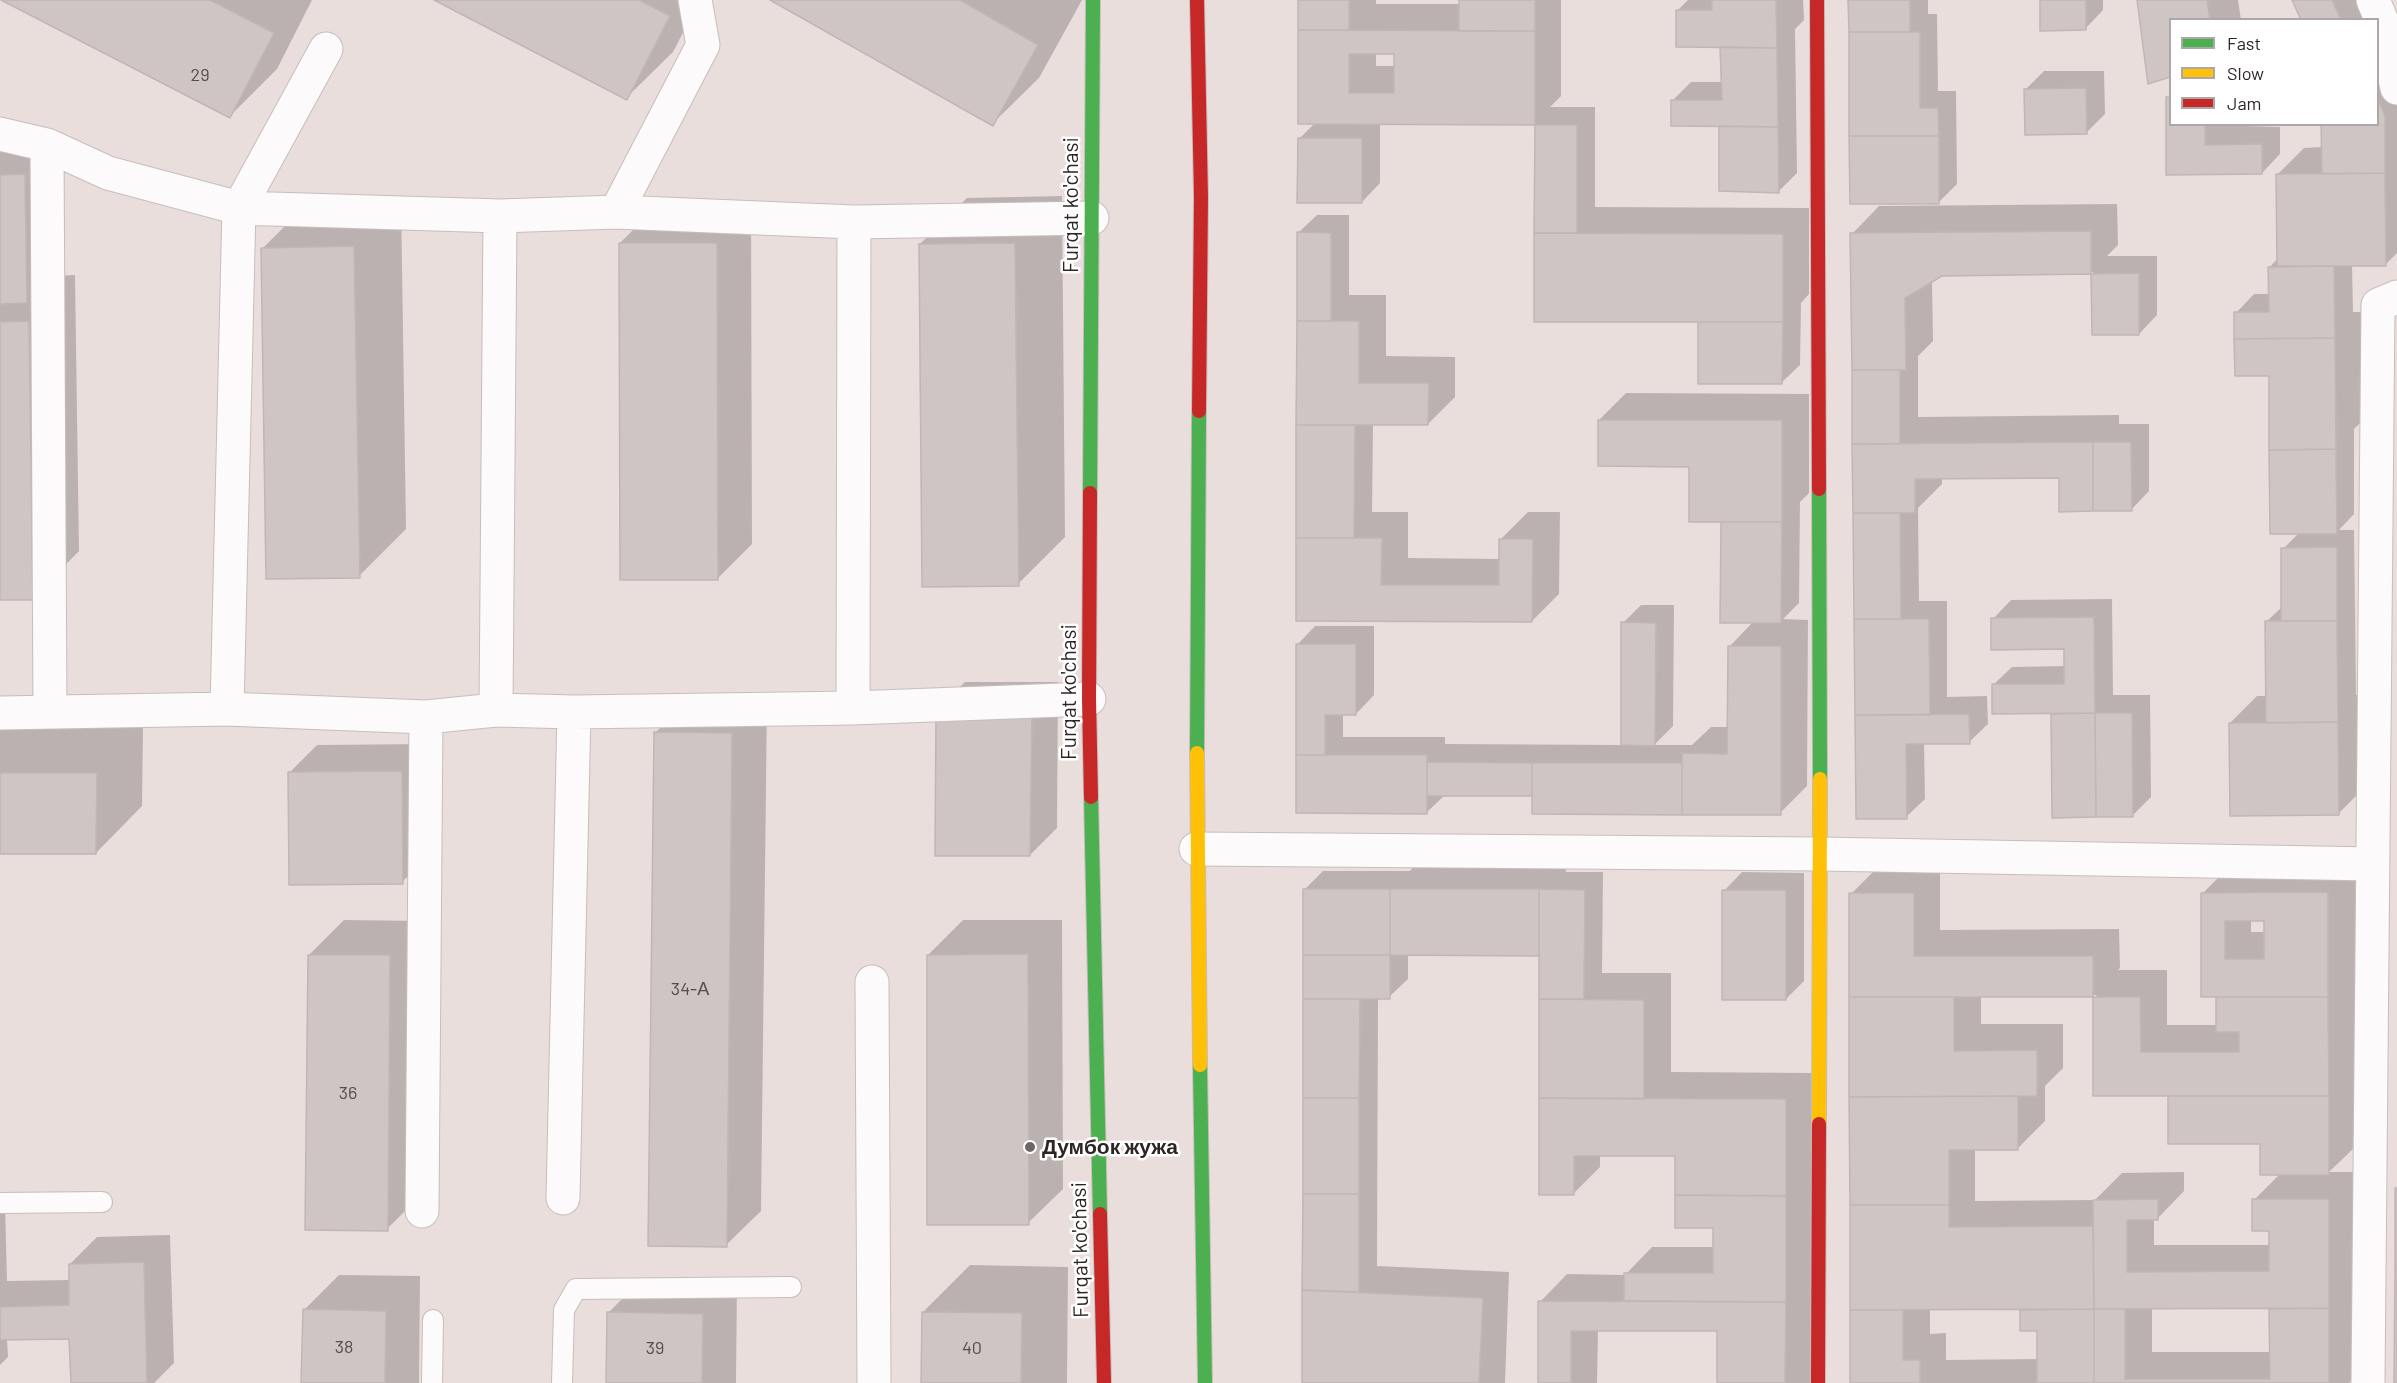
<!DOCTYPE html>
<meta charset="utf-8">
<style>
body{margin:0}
#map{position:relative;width:2397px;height:1383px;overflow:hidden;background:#eadedd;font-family:Barlow,sans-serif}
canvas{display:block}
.legend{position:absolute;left:2169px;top:18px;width:210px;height:108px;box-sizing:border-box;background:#fff;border:2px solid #aba8a7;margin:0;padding:8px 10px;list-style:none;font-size:18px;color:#2d2524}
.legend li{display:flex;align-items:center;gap:12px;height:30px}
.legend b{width:30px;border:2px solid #aba8a7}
</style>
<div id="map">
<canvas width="2397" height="1383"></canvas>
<ul class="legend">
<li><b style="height:8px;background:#4caf50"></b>Fast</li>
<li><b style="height:8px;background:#ffc107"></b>Slow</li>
<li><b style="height:8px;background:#c62828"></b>Jam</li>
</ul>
</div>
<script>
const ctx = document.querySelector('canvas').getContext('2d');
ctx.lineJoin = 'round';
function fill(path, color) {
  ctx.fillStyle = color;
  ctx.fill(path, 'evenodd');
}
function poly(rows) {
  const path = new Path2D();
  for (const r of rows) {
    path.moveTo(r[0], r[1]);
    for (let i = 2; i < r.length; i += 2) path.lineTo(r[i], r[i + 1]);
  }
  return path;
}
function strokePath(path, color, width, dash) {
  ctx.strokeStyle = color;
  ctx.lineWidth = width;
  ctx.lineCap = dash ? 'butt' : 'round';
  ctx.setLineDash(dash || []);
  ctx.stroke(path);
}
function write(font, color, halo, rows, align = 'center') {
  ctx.font = font + ' Barlow,sans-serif';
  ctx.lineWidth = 5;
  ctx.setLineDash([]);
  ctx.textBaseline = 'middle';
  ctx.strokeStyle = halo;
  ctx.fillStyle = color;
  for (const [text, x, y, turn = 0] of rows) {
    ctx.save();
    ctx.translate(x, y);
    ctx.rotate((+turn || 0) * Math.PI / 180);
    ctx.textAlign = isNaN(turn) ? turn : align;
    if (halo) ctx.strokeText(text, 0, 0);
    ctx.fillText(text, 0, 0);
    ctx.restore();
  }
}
fill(poly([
 [4,0,312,0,277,69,230,116],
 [437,0,700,0,673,52,626,98],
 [774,0,1082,0,1039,78,992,124],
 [1299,0,1376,0,1376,4,1460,4,1460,0,1561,0,1561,96,1550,107,1595,107,1595,207,1809,208,1809,294,1801,303,1800,365,1781,383,1702,321,1535,233,1536,124,1380,123,1380,183,1362,202,1299,139,1315,123,1299,122],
 [1376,52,1396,52,1396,66,1376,66],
 [1688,0,1803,0,1804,20,1795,29,1797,173,1779,191,1720,124,1673,100,1691,82,1723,82,1722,46,1678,10],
 [1850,0,1928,0,1928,14,1937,14,1938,91,1956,91,1957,184,1939,202],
 [2041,0,2103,0,2103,10,2085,29],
 [2138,0,2238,0,2241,20,2170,20,2170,76,2149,82],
 [2294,0,2358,0,2367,20,2302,20],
 [2378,42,2397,85,2397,253,2386,264,2352,264,2353,312,2362,312,2362,421,2354,429,2354,514,2339,530,2354,530,2356,695,2365,695,2366,786,2339,813,2230,723,2257,696,2267,696,2266,622,2283,606,2283,549,2299,533,2270,374,2236,313,2254,294,2270,294,2269,268,2278,258,2277,175,2304,148,2323,147,2378,124],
 [2044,71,2104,71,2105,114,2086,133,2025,90],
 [2170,95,2170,124,2280,127,2280,154,2262,173,2168,174,2168,98],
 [0,148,51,148,53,276,75,275,79,551,33,598,0,599],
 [1062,196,1065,537,1018,584,920,244,967,198],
 [401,200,406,529,359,576,262,249,309,202],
 [2117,204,2118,245,2107,256,2157,256,2157,315,2139,334,2093,334,2093,272,1942,274,1932,280,1933,341,1918,356,1918,417,2119,415,2119,424,2149,424,2149,491,2131,510,2060,476,1942,477,1942,484,1918,508,1919,601,1947,601,1947,697,1987,696,1988,724,1969,742,1924,743,1925,799,1906,817,1852,234,1879,206],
 [655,208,751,208,752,544,717,579,620,243],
 [1317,215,1349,215,1349,295,1386,295,1386,356,1455,357,1455,397,1428,424,1373,424,1372,512,1408,512,1408,558,1501,559,1501,539,1528,512,1560,512,1559,594,1532,621,1297,620,1298,233],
 [1626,393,1809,394,1809,493,1800,502,1799,603,1783,619,1808,620,1807,786,1780,813,1534,795,1445,795,1427,812,1297,812,1297,645,1315,626,1374,626,1374,695,1356,714,1343,714,1343,737,1445,737,1445,744,1623,745,1623,623,1641,605,1674,605,1673,726,1654,745,1692,745,1711,727,1729,727,1730,646,1754,621,1723,521,1691,466,1599,420],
 [2112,599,2113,695,2150,695,2151,797,2132,816,2054,816,2052,712,1993,685,2012,667,2066,666,2066,648,1993,619,2011,600],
 [965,682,1058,682,1057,828,1030,855,937,709],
 [690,698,767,699,761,1211,726,1245,655,733],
 [0,726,143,727,142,806,96,853,0,852],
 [428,744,429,855,402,882,290,772,317,745],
 [1418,862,1566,863,1566,872,1603,872,1602,973,1671,973,1671,1072,1813,1073,1812,1383,1718,1383,1718,1330,1598,1329,1597,1383,1540,1383,1540,1302,1567,1274,1625,1275,1652,1247,1714,1247,1714,1227,1676,1154,1600,1154,1600,1167,1573,1194,1540,1193,1541,954,1408,954,1408,979,1389,997,1378,997,1377,1266,1509,1272,1505,1383,1510,1383,1303,1383,1303,1291,1306,1289,1305,889,1323,871,1410,871],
 [2230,866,2355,866,2355,1147,2329,1172,2355,1172,2355,1377,2349,1383,1852,1383,1851,894,1878,867,1940,867,1940,930,2119,929,2120,968,2118,970,2167,970,2167,1025,2218,1025,2218,995,2203,893],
 [2251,919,2266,919,2266,932,2251,932],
 [2097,995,2095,997,2169,1095,2262,1142,2280,1174,2254,1200,2270,1229,2270,1245,2154,1245,2154,1219,2157,1219,2184,1191,2184,1172,2122,1173,2095,1200,1975,1201,1975,1148,2018,1148,2045,1121,2045,1086,2063,1068,2063,1024,1981,1024,1981,996],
 [1930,1308,2021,1308,2021,1330,2039,1330,2039,1359,1946,1360,1946,1333,1930,1334],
 [2152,1308,2271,1308,2271,1352,2152,1352],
 [1742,872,1804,873,1804,981,1786,999,1724,891],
 [344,920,424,921,422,1194,387,1229,309,955],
 [963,920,1062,920,1063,1189,1028,1223,928,955],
 [0,1206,5,1206,7,1281,70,1280,70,1264,97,1237,170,1235,174,1363,154,1383,72,1383,71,1337,7,1339,8,1357,0,1365],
 [970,1265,1068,1267,1067,1383,923,1383,923,1312],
 [339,1275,420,1276,419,1383,303,1383,304,1310],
 [643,1278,737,1280,736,1383,607,1383,608,1313]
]), '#0003');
const building = poly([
 [1,0,210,0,274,33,230,118,1,0],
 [434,0,639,0,670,16,627,100,434,0],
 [770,0,960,0,1038,45,993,126,770,0],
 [1298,0,1349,0,1349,30,1298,30,1298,0],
 [1459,0,1535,0,1535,31,1459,31,1459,0],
 [1712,0,1776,0,1777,48,1676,47,1676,10,1712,10,1712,0],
 [1848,0,1910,0,1910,32,1849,32,1848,0],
 [2040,0,2086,0,2086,30,2040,31,2040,0],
 [2137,0,2207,0,2210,20,2170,20,2170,77,2148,84,2137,0],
 [2292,0,2332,0,2341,20,2301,20,2292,0],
 [1298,30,1535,31,1535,125,1298,124,1298,30],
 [1349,54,1394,54,1394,93,1349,93,1349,54],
 [1849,32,1920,32,1920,108,1938,108,1939,136,1849,136,1849,32],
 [1720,47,1777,48,1778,127,1671,126,1671,100,1722,100,1720,47],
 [2086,88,2087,134,2025,135,2024,89,2086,88],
 [2166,97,2170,97,2170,124,2205,124,2205,145,2262,144,2262,174,2166,175,2166,97],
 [2378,100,2385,116,2385,173,2322,174,2321,124,2378,124,2378,100],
 [1535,125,1577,125,1577,233,1534,233,1535,125],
 [1719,126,1778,127,1779,193,1719,191,1719,126],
 [1849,136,1939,136,1939,204,1850,204,1849,136],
 [1298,138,1362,138,1362,203,1297,203,1298,138],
 [2385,173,2386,266,2277,266,2276,174,2385,173],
 [25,174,27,303,0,304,0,175,25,174],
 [2091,231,2091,274,1942,276,1905,298,1906,370,1852,370,1850,233,2091,231],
 [1297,232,1331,233,1331,321,1297,321,1297,232],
 [1534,233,1783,234,1783,322,1534,322,1534,233],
 [619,243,717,243,718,580,620,580,619,243],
 [1015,243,1019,586,922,587,919,244,1015,243],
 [354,246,360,578,266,579,261,248,354,246],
 [2334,266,2335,338,2234,339,2234,312,2269,312,2268,267,2334,266],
 [2139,273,2139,335,2092,335,2091,274,2139,273],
 [29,321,33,600,0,600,0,322,29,321],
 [1297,321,1359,321,1359,383,1429,383,1428,425,1296,425,1297,321],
 [1698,322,1783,322,1782,384,1698,384,1698,322],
 [2335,338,2336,449,2269,450,2269,376,2235,376,2234,339,2335,338],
 [1852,370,1900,370,1900,444,1852,444,1852,370],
 [1598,420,1782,420,1782,522,1689,522,1689,467,1598,466,1598,420],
 [1296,425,1355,425,1354,538,1296,538,1296,425],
 [2093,442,2131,442,2132,511,2093,511,2093,442],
 [2093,442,2093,511,2059,512,2059,478,1915,479,1915,513,1853,513,1852,444,2093,442],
 [2336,449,2337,534,2270,534,2269,450,2336,449],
 [1853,513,1900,513,1901,619,1854,619,1853,513],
 [1721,522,1782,522,1781,623,1720,623,1721,522],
 [1296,538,1382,538,1381,585,1499,585,1499,539,1533,539,1532,622,1296,621,1296,538],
 [2337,547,2337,621,2281,621,2281,548,2337,547],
 [2094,617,2095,713,1992,714,1992,684,2064,684,2064,649,1991,650,1991,618,2094,617],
 [1854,619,1929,619,1930,715,1855,715,1854,619],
 [2265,621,2337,621,2338,722,2266,723,2265,621],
 [1621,622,1656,623,1655,746,1621,745,1621,622],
 [1296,644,1356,644,1356,715,1325,715,1325,755,1296,755,1296,644],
 [1728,646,1781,646,1781,815,1682,815,1682,753,1727,754,1728,646],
 [936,708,1032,709,1030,856,935,856,936,708],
 [2095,713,2132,713,2133,817,2096,817,2095,713],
 [2095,713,2096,817,2052,818,2051,714,2095,713],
 [1969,714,1970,744,1906,744,1907,819,1856,819,1855,715,1969,714],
 [2338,722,2339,815,2230,816,2229,723,2338,722],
 [654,732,732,733,727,1247,648,1246,654,732],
 [1296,755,1427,755,1427,814,1296,813,1296,755],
 [1427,762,1532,763,1532,796,1427,796,1427,762],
 [1532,763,1682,763,1682,815,1532,814,1532,763],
 [402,771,403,884,289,885,288,772,402,771],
 [0,773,97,773,96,854,0,854,0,773],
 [1303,889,1390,889,1390,955,1303,955,1303,889],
 [1390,889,1539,889,1539,956,1390,955,1390,889],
 [1539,889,1585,890,1584,999,1539,999,1539,889],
 [1722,890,1786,890,1786,1000,1722,1000,1722,890],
 [2328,892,2328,997,2201,997,2201,893,2328,892],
 [2225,921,2264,921,2264,959,2225,959,2225,921],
 [1849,893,1914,893,1914,956,2093,956,2093,997,1849,997,1849,893],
 [1028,954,1029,1225,927,1225,927,955,1028,954],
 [308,955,390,955,388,1231,305,1230,308,955],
 [1303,955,1390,955,1390,999,1303,999,1303,955],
 [1849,997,1954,997,1954,1051,2037,1050,2037,1096,1849,1097,1849,997],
 [2093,997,2140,997,2141,1052,2239,1052,2239,1032,2216,1032,2216,997,2328,997,2329,1096,2093,1096,2093,997],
 [1303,999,1360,999,1359,1098,1303,1098,1303,999],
 [1539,999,1644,1000,1644,1099,1539,1098,1539,999],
 [2018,1096,2018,1150,1949,1150,1949,1205,1850,1205,1849,1097,2018,1096],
 [2168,1096,2329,1096,2329,1175,2260,1175,2260,1144,2168,1144,2168,1096],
 [1303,1098,1359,1098,1359,1194,1303,1194,1303,1098],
 [1539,1098,1786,1099,1786,1196,1675,1195,1675,1156,1574,1156,1574,1195,1539,1195,1539,1098],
 [2395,1188,2397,1188,2397,1267,2395,1267,2395,1188],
 [1303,1194,1359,1194,1359,1292,1302,1290,1303,1194],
 [1675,1195,1786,1196,1786,1302,1624,1301,1624,1273,1713,1273,1713,1228,1675,1228,1675,1195],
 [2158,1199,2158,1220,2127,1220,2127,1272,2269,1271,2269,1231,2252,1231,2252,1199,2329,1199,2329,1308,2094,1309,2093,1200,2158,1199],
 [1850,1205,1949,1205,1949,1227,2093,1226,2094,1309,1850,1310,1850,1205],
 [144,1262,147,1383,71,1383,69,1339,0,1340,0,1307,69,1305,69,1264,144,1262],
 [2395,1267,2397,1267,2397,1383,2394,1383,2395,1267],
 [1302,1290,1483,1298,1479,1383,1302,1383,1302,1290],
 [1538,1301,1786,1302,1785,1383,1717,1383,1717,1331,1571,1331,1571,1383,1538,1383,1538,1301],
 [2329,1308,2329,1383,2094,1383,2094,1309,2125,1309,2125,1379,2270,1379,2269,1309,2329,1308],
 [303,1309,386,1311,385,1383,301,1383,303,1309],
 [2094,1309,2094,1383,2037,1383,2037,1331,2020,1331,2020,1310,2094,1309],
 [1850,1310,1903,1310,1903,1360,1920,1360,1920,1383,1850,1383,1850,1310],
 [607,1312,703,1314,702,1383,606,1383,607,1312],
 [922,1312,1022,1313,1021,1383,921,1383,922,1312]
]);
fill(building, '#cfc5c4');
strokePath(building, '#c0b6b5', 1.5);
const lane = poly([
 [0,1203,102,1202],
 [432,1383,433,1320],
 [562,1383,564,1310,576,1289,791,1287]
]);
const street = poly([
 [2373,0,2381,19,2397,88],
 [326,49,239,208,500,216],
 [0,134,47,145,108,173,239,208,227,709],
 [47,145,50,712],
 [616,212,703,45,695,0],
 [853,708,854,222],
 [496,710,500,216,616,212,854,222,1092,218],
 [0,713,227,709,426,717,496,710,574,712,853,708,1089,699],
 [1196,849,1820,854,2373,864],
 [872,982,874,1383],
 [563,1198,574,712],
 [422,1211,426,717],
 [2368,1383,2378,305,2397,297]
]);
const fast = poly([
 [1819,489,1820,779],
 [1090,493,1093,0],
 [1197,753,1199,411],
 [1091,797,1100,1214],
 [1200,1065,1205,1383]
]);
const slow = poly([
 [1197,753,1200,1065],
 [1819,1124,1820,779]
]);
const jam = poly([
 [1197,0,1201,197,1199,411],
 [1817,0,1819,489],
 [1090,493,1089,699,1091,797],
 [1100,1214,1104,1383],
 [1818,1383,1819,1124]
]);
strokePath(lane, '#c7bdbc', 22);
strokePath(street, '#c7bdbc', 35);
strokePath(fast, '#c7bdbc', 16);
strokePath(slow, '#c7bdbc', 16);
strokePath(jam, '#c7bdbc', 16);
strokePath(lane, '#fcfafa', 20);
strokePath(street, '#fcfafa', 33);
strokePath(fast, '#4caf50', 14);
strokePath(slow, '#ffc107', 14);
strokePath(jam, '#c62828', 14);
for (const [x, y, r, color] of [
 [1030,1147,6,"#6f6665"]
]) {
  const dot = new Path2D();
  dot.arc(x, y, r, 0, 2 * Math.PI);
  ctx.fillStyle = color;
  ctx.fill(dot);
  strokePath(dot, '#fff', 2);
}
write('18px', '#564d4c', null, [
 ["29",200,75],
 ["34-А",690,989],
 ["36",348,1093],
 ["38",344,1347],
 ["39",655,1348],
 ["40",972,1348]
]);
write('21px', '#2d2524', '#fff', [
 ["Furqat ko'chasi",1071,205,-90],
 ["Furqat ko'chasi",1069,692,-90],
 ["Furqat ko'chasi",1080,1250,-91]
]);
write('bold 21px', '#2d2524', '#fff', [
 ["Думбок жужа",1042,1147]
], 'left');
</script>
